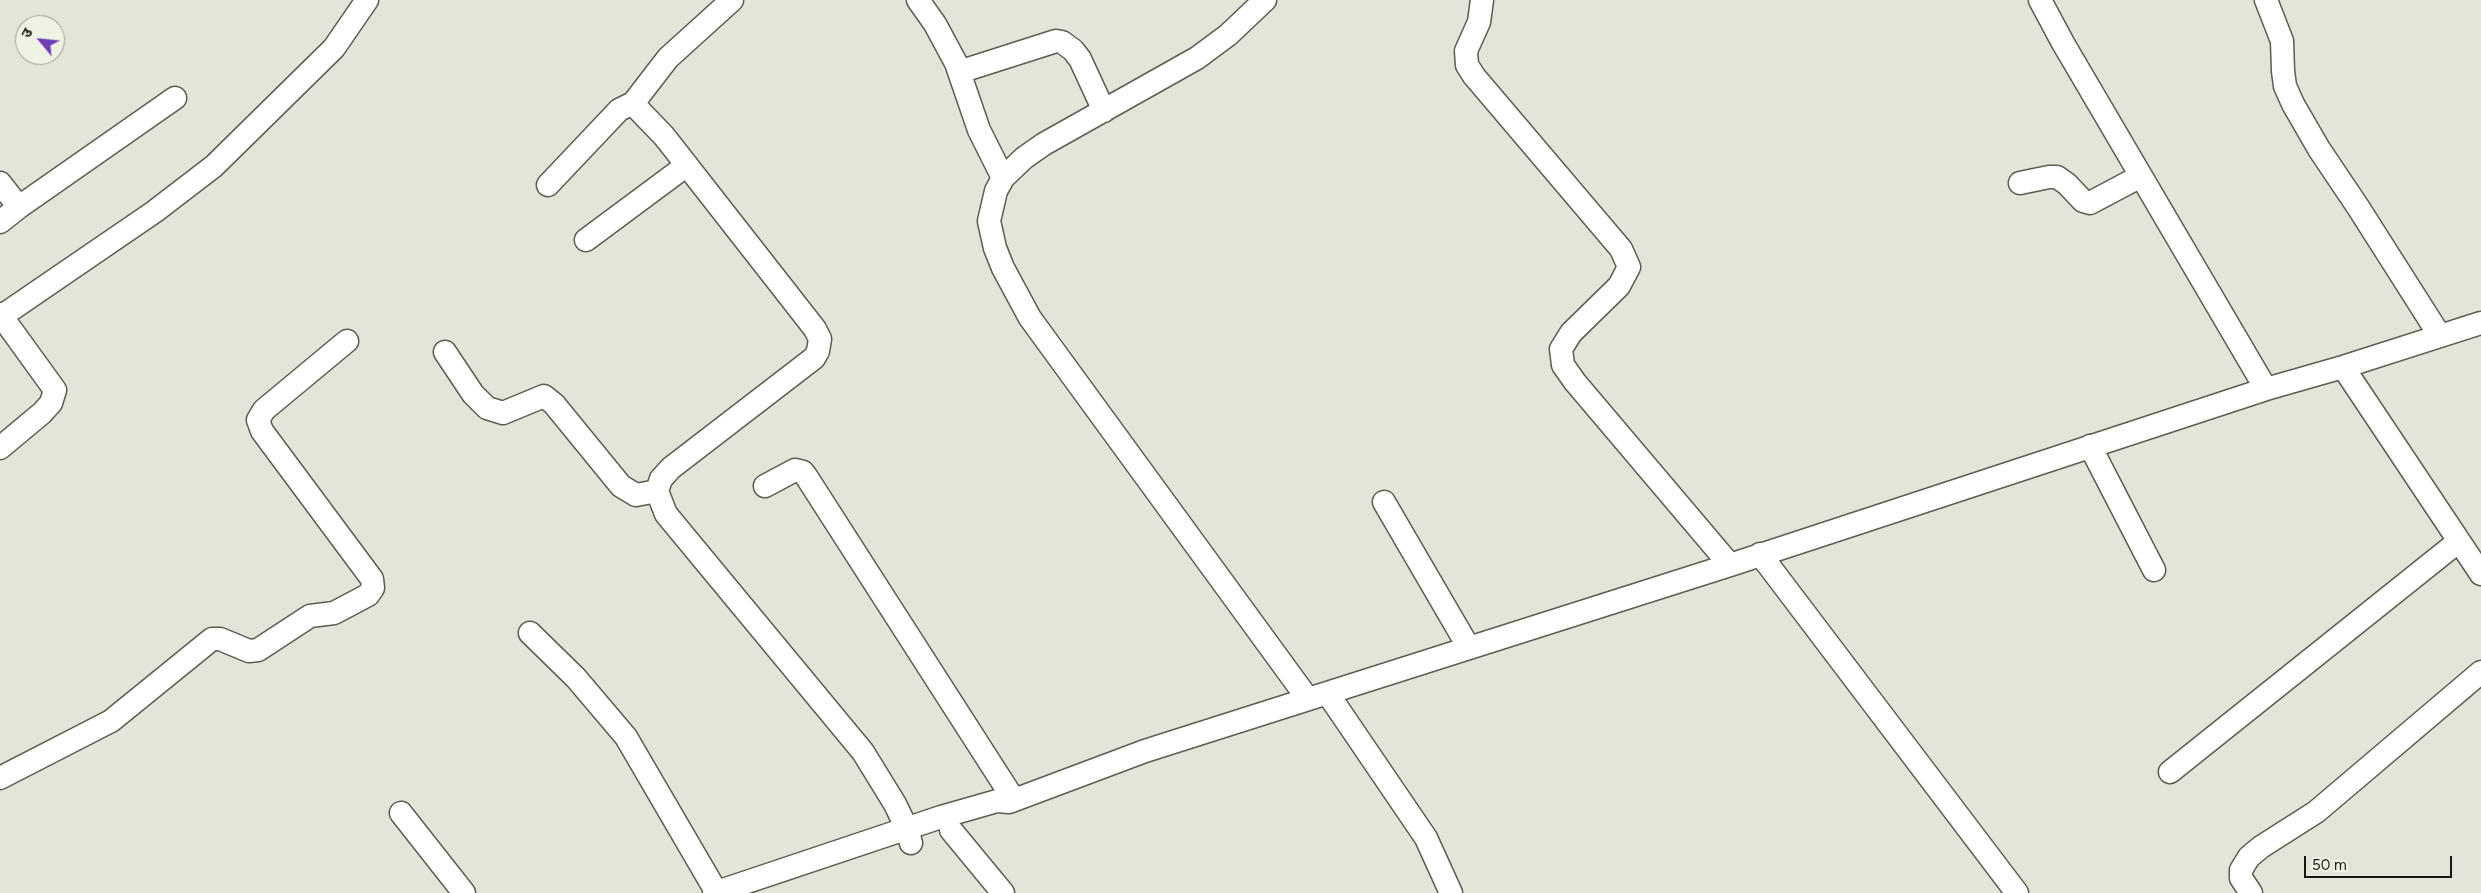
<!DOCTYPE html>
<meta charset="utf-8">
<style>
body{margin:0}
#map{position:relative;width:2481px;height:893px;overflow:hidden;background:#e2e5d7;font-family:Figtree,"Noto Sans Devanagari",sans-serif}
canvas{display:block}
.north{position:absolute;left:15px;top:15px;width:50px;height:50px;box-sizing:border-box;background:#eff3e4;border:1px solid #999b90;border-radius:50%;rotate:298deg;font-size:14px;font-weight:700;line-height:20px;text-align:center;color:#171813}
.north::after{content:'';display:block;margin:auto;width:18px;height:22px;background:#6e3eb6;clip-path:polygon(50% 0,100% 100%,50% 72%,0 100%)}
.scale{position:absolute;left:2304px;top:856px;width:148px;height:22px;box-sizing:border-box;border:2px solid #171813;border-top:0;padding-left:6px;font-size:15px;line-height:18px;white-space:nowrap;color:#171813;-webkit-text-stroke:4px #eff3e4;paint-order:stroke}
</style>
<div id="map">
<canvas width="2481" height="893"></canvas>
<div class="north">उ</div>
<div class="scale">50 m</div>
</div>
<script>
const ctx = document.querySelector('canvas').getContext('2d');
ctx.lineJoin = 'round';
function poly(rows) {
  const path = new Path2D();
  for (const r of rows) {
    path.moveTo(r[0], r[1]);
    for (let i = 2; i < r.length; i += 2) path.lineTo(r[i], r[i + 1]);
  }
  return path;
}
function strokePath(path, color, width, dash) {
  ctx.strokeStyle = color;
  ctx.lineWidth = width;
  ctx.lineCap = dash ? 'butt' : 'round';
  ctx.setLineDash(dash || []);
  ctx.stroke(path);
}
const minor = poly([
 [918,0,935,24,956,63,979,130,1003,178],
 [1265,0,1228,35,1197,58,1044,144,1024,158,1003,178,996,191,989,221,995,248,1003,268,1030,318,1308,699],
 [1482,0,1479,22,1466,51,1467,65,1474,76,1621,249,1629,267,1619,286,1571,333,1561,349,1563,365,1575,382,1730,565],
 [2040,0,2063,43,2266,389],
 [2266,0,2282,41,2283,71,2285,86,2293,104,2319,149,2358,207,2440,336],
 [959,72,1056,41,1062,42,1073,50,1080,59,1104,111],
 [631,106,668,58,732,0],
 [0,183,19,207],
 [2020,183,2049,177,2057,177,2067,184,2083,201,2090,203,2141,176],
 [548,185,619,110,629,105,636,107,664,136,815,329,820,339,818,351,814,358,671,468,661,479,657,491,666,514,863,752,895,804,907,829,911,843],
 [0,222,19,207,175,98],
 [586,240,687,165],
 [0,314,55,390,51,403,42,413,0,448],
 [2,316,154,212,214,166,334,48,367,0],
 [445,352,473,394,487,408,503,413,544,396,554,404,621,486,636,495,657,491],
 [2343,367,2481,574],
 [2090,446,2154,570],
 [765,486,795,470,803,472,806,476,1014,800],
 [1384,502,1469,648],
 [1760,554,2017,893],
 [530,633,576,678,626,737,717,893],
 [1328,694,1426,838,1451,893],
 [2170,772,2459,541],
 [0,778,111,721,212,639,220,639,249,651,258,650,310,616,334,613,368,595,373,588,372,579,262,431,258,420,264,410,347,341],
 [401,813,464,893],
 [951,830,1003,893],
 [714,893,941,817,997,801,1009,802,1145,751,1730,565,2266,389,2343,367,2481,323],
 [2251,893,2241,878,2241,870,2249,857,2261,847,2316,812,2481,672]
]);
strokePath(minor, '#5a5d50', 25);
strokePath(minor, '#fff', 22);
</script>
